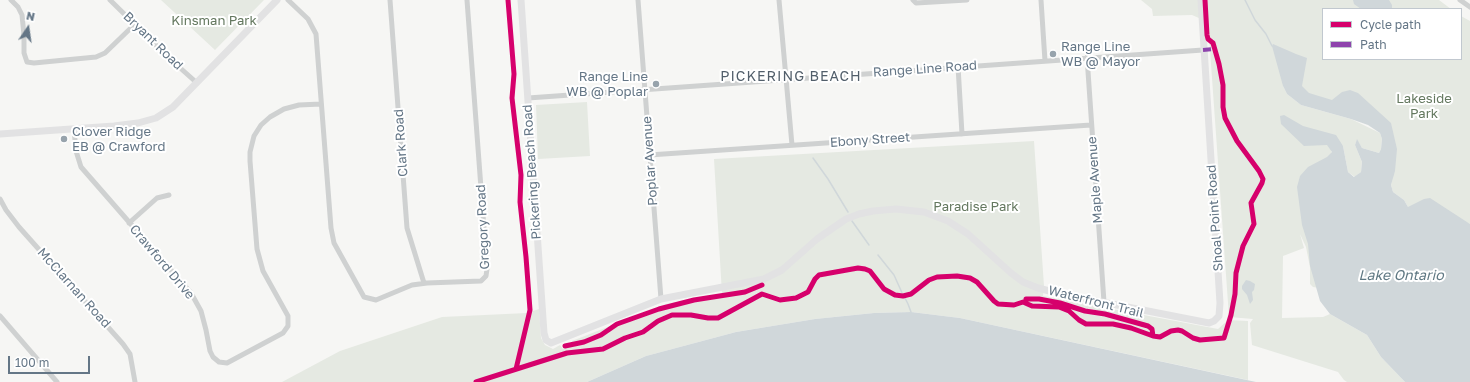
<!DOCTYPE html>
<style>
body{margin:0}
#map{position:relative;width:1470px;height:382px;overflow:hidden;background:#f6f6f4;font-family:"Golos Text",sans-serif}
canvas{display:block}
.legend{position:absolute;left:1322px;top:8px;width:140px;height:52px;box-sizing:border-box;background:#fff;border:1px solid #c1c8cf;margin:0;padding:5px 7px;list-style:none;font-size:12px;color:#647686}
.legend li{display:flex;align-items:center;gap:8px;height:20px}
.legend b{width:20px;border:1px solid #c1c8cf}
.north{position:absolute;left:8px;top:8px;width:40px;height:40px;-webkit-text-stroke:3px #fff;paint-order:stroke;rotate:13deg;font-size:11px;font-weight:700;line-height:16px;text-align:center;color:#647686}
.north::after{content:'';display:block;margin:auto;width:14px;height:18px;background:#647686;clip-path:polygon(50% 0,100% 100%,50% 72%,0 100%)}
.scale{position:absolute;left:8px;top:356px;width:82px;height:18px;box-sizing:border-box;border:2px solid #647686;border-top:0;padding-left:5px;font-size:12px;line-height:14px;white-space:nowrap;color:#647686;-webkit-text-stroke:3px #fff;paint-order:stroke}
</style>
<div id="map">
<canvas width="1470" height="382"></canvas>
<ul class="legend">
<li><b style="height:5px;background:#d6006c"></b>Cycle path</li>
<li><b style="height:5px;background:#8e44ad"></b>Path</li>
</ul>
<div class="north">N</div>
<div class="scale">100 m</div>
</div>
<script>
const ctx = document.querySelector('canvas').getContext('2d');
ctx.lineJoin = 'round';
function fill(path, color) {
  ctx.fillStyle = color;
  ctx.fill(path, 'evenodd');
}
function poly(rows) {
  const path = new Path2D();
  for (const r of rows) {
    path.moveTo(r[0], r[1]);
    for (let i = 2; i < r.length; i += 2) path.lineTo(r[i], r[i + 1]);
  }
  return path;
}
function strokePath(path, color, width, dash) {
  ctx.strokeStyle = color;
  ctx.lineWidth = width;
  ctx.lineCap = dash ? 'butt' : 'round';
  ctx.setLineDash(dash || []);
  ctx.stroke(path);
}
function write(font, color, halo, rows, align = 'center') {
  ctx.font = font + ' "Golos Text",sans-serif';
  ctx.lineWidth = 4;
  ctx.setLineDash([]);
  ctx.textBaseline = 'middle';
  ctx.strokeStyle = halo;
  ctx.fillStyle = color;
  for (const [text, x, y, turn = 0] of rows) {
    ctx.save();
    ctx.translate(x, y);
    ctx.rotate((+turn || 0) * Math.PI / 180);
    ctx.textAlign = isNaN(turn) ? turn : align;
    if (halo) ctx.strokeText(text, 0, 0);
    ctx.fillText(text, 0, 0);
    ctx.restore();
  }
}
fill(poly([
 [161,0,264,0,215,50],
 [1141,0,1439,0,1451,9,1323,9,1323,59,1461,59,1461,16,1470,21,1470,224,1408,207,1404,200,1393,192,1391,185,1394,171,1383,128,1283,86,1287,94,1301,105,1351,119,1380,133,1382,139,1381,149,1379,153,1362,148,1357,140,1355,145,1362,162,1361,172,1355,177,1348,172,1343,146,1331,142,1332,157,1319,288,1313,287,1310,284,1310,267,1306,247,1300,234,1304,248,1283,256,1282,318,1323,317,1330,314,1367,335,1381,357,1405,382,1347,382,1344,380,1338,372,1252,345,1250,323,1253,319,1229,317,1208,22,1192,15,1153,16,1152,9],
 [587,102,590,156,538,159,536,105],
 [1034,141,1044,286,1043,296,1218,329,1228,320,1248,321,1248,380,960,318,911,312,874,313,815,319,736,332,646,356,587,382,282,382,340,351,442,317,527,313,539,309,541,338,545,345,553,349,560,345,563,349,573,345,572,341,666,304,722,294,714,159]
]), '#e5e9e2');
fill(poly([
 [1353,0,1389,0,1392,5,1392,9,1361,9,1354,4],
 [1273,44,1296,54,1307,58,1302,86,1309,93,1332,100,1342,92,1350,90,1358,93,1391,123,1397,149,1395,171,1391,185,1393,192,1404,200,1408,207,1424,199,1430,198,1470,224,1470,382,1405,382,1381,357,1367,335,1330,314,1320,301,1310,266,1308,244,1302,225,1297,187,1300,176,1308,167,1327,157,1332,152,1327,145,1304,146,1281,124,1280,116,1284,115,1303,126,1336,135,1343,146,1348,172,1354,177,1361,172,1362,162,1355,145,1357,139,1362,148,1379,153,1381,149,1382,139,1380,133,1368,125,1351,119,1301,105,1287,94,1283,86,1272,46],
 [1246,280,1250,281,1255,284,1254,290,1252,292,1253,300,1250,304,1247,295,1242,289,1242,286],
 [911,312,960,318,1256,382,587,382,646,356,736,332,815,319,874,313]
]), '#d0d7da');
strokePath(poly([
 [1245,0,1255,20,1266,34,1272,46],
 [813,158,828,179,848,212],
 [852,221,869,245],
 [878,255,894,275,903,295],
 [905,298,908,304,911,312]
]), '#d0d7da', 1.5);
strokePath(poly([
 [11,0,18,7,22,15,24,35,24,53,27,62,34,63,96,57,105,53,135,24],
 [110,0,169,58,197,83],
 [288,0,308,19,316,34,331,228,334,243,364,297,376,300,412,285,427,283,481,281,486,276,487,269,467,0],
 [390,0,407,228,424,283],
 [638,0,661,299],
 [779,0,792,145],
 [913,0,916,3,967,0],
 [1041,0,1045,61],
 [1460,0,1470,7],
 [1087,57,1104,302],
 [958,66,962,134],
 [528,98,1203,50],
 [74,129,76,151,81,167,191,293,201,311,206,330,210,351,213,357,219,362,227,363,283,333,288,326,288,316,263,271,257,249,250,161,250,152,254,136,261,125,270,117,284,109,299,105,321,104],
 [649,155,1091,125],
 [0,199,6,210,19,227,123,344,130,354,135,382],
 [129,223,157,198,169,195],
 [0,316,57,382]
]), '#cfd1d1', 5);
strokePath(poly([
 [521,0,544,333,546,340,551,343,661,299,764,279,782,270,817,239,846,219,859,214,873,211,896,209,924,212,948,221,968,234,1011,273,1023,282,1038,288,1061,294,1209,323,1214,321,1219,316,1220,303,1201,0],
 [0,134,114,126,138,123,156,118,173,107,277,0]
]), '#e2e2e3', 7);
strokePath(poly([
 [1203,50,1215,49]
]), '#8e44ad', 4, [8, 4]);
strokePath(poly([
 [508,0,514,74,512,98,521,175,520,202,526,257,530,310,516,369],
 [1026,299,1039,299,1060,303,1085,311,1105,314,1148,326,1152,329,1153,336],
 [565,346,584,342,601,335,617,324,659,309,694,300,745,292,762,285],
 [476,382,567,353,603,349,625,338,643,332,658,321,672,315,691,315,708,318,718,318,762,294,780,300,796,298,808,292,815,279,819,275,858,268,865,269,870,271,884,289,895,295,903,296,911,294,929,280,937,277,957,276,970,278,977,282,994,301,998,304,1014,305,1023,302,1032,306,1059,307,1069,311,1079,320,1086,324,1113,324,1131,328,1153,336,1160,337,1171,331,1178,330,1182,331,1193,338,1200,340,1224,338,1231,315,1235,294,1236,273,1243,246,1254,224,1251,203,1262,183,1263,179,1259,171,1237,141,1225,118,1223,107,1223,85,1219,64,1213,43,1208,39,1207,35,1205,0]
]), '#d6006c', 5);
for (const [x, y, r, color] of [
 [1053,54,4,"#97a3ac"],
 [656,84,4,"#97a3ac"],
 [64,139,4,"#97a3ac"]
]) {
  const dot = new Path2D();
  dot.arc(x, y, r, 0, 2 * Math.PI);
  ctx.fillStyle = color;
  ctx.fill(dot);
  strokePath(dot, '#fff', 1.5);
}
write('13px', '#64785f', '#fff', [
 ["Kinsman Park",214,21],
 ["Lakeside",1424,99],
 ["Park",1424,114],
 ["Paradise Park",976,207]
]);
write('13px', '#647686', '#fff', [
 ["Bryant Road",153,41,44],
 ["Range Line Road",925,69,-4],
 ["Ebony Street",870,140,-4],
 ["Clark Road",401,143,-94],
 ["Poplar Avenue",650,161,-94],
 ["Pickering Beach Road",532,172,-94],
 ["Maple Avenue",1095,180,-94],
 ["Shoal Point Road",1215,218,-94],
 ["Gregory Road",483,227,-93],
 ["Crawford Drive",162,262,50],
 ["McClarnan Road",74,288,48],
 ["Waterfront Trail",1096,302,14]
]);
write('13px', '#647686', '#fff', [
 ["Range Line",1061,47],
 ["WB @ Mayor",1061,62],
 ["Range Line",648,77,"right"],
 ["WB @ Poplar",648,92,"right"],
 ["Clover Ridge",72,132],
 ["EB @ Crawford",72,147]
], 'left');
ctx.letterSpacing = '1px';
write('14px', '#525f6b', '#fff', [
 ["PICKERING BEACH",791,77]
]);
ctx.letterSpacing = '0px';
write('italic 14px', '#5f7883', '#fff', [
 ["Lake Ontario",1401,276]
]);
</script>
